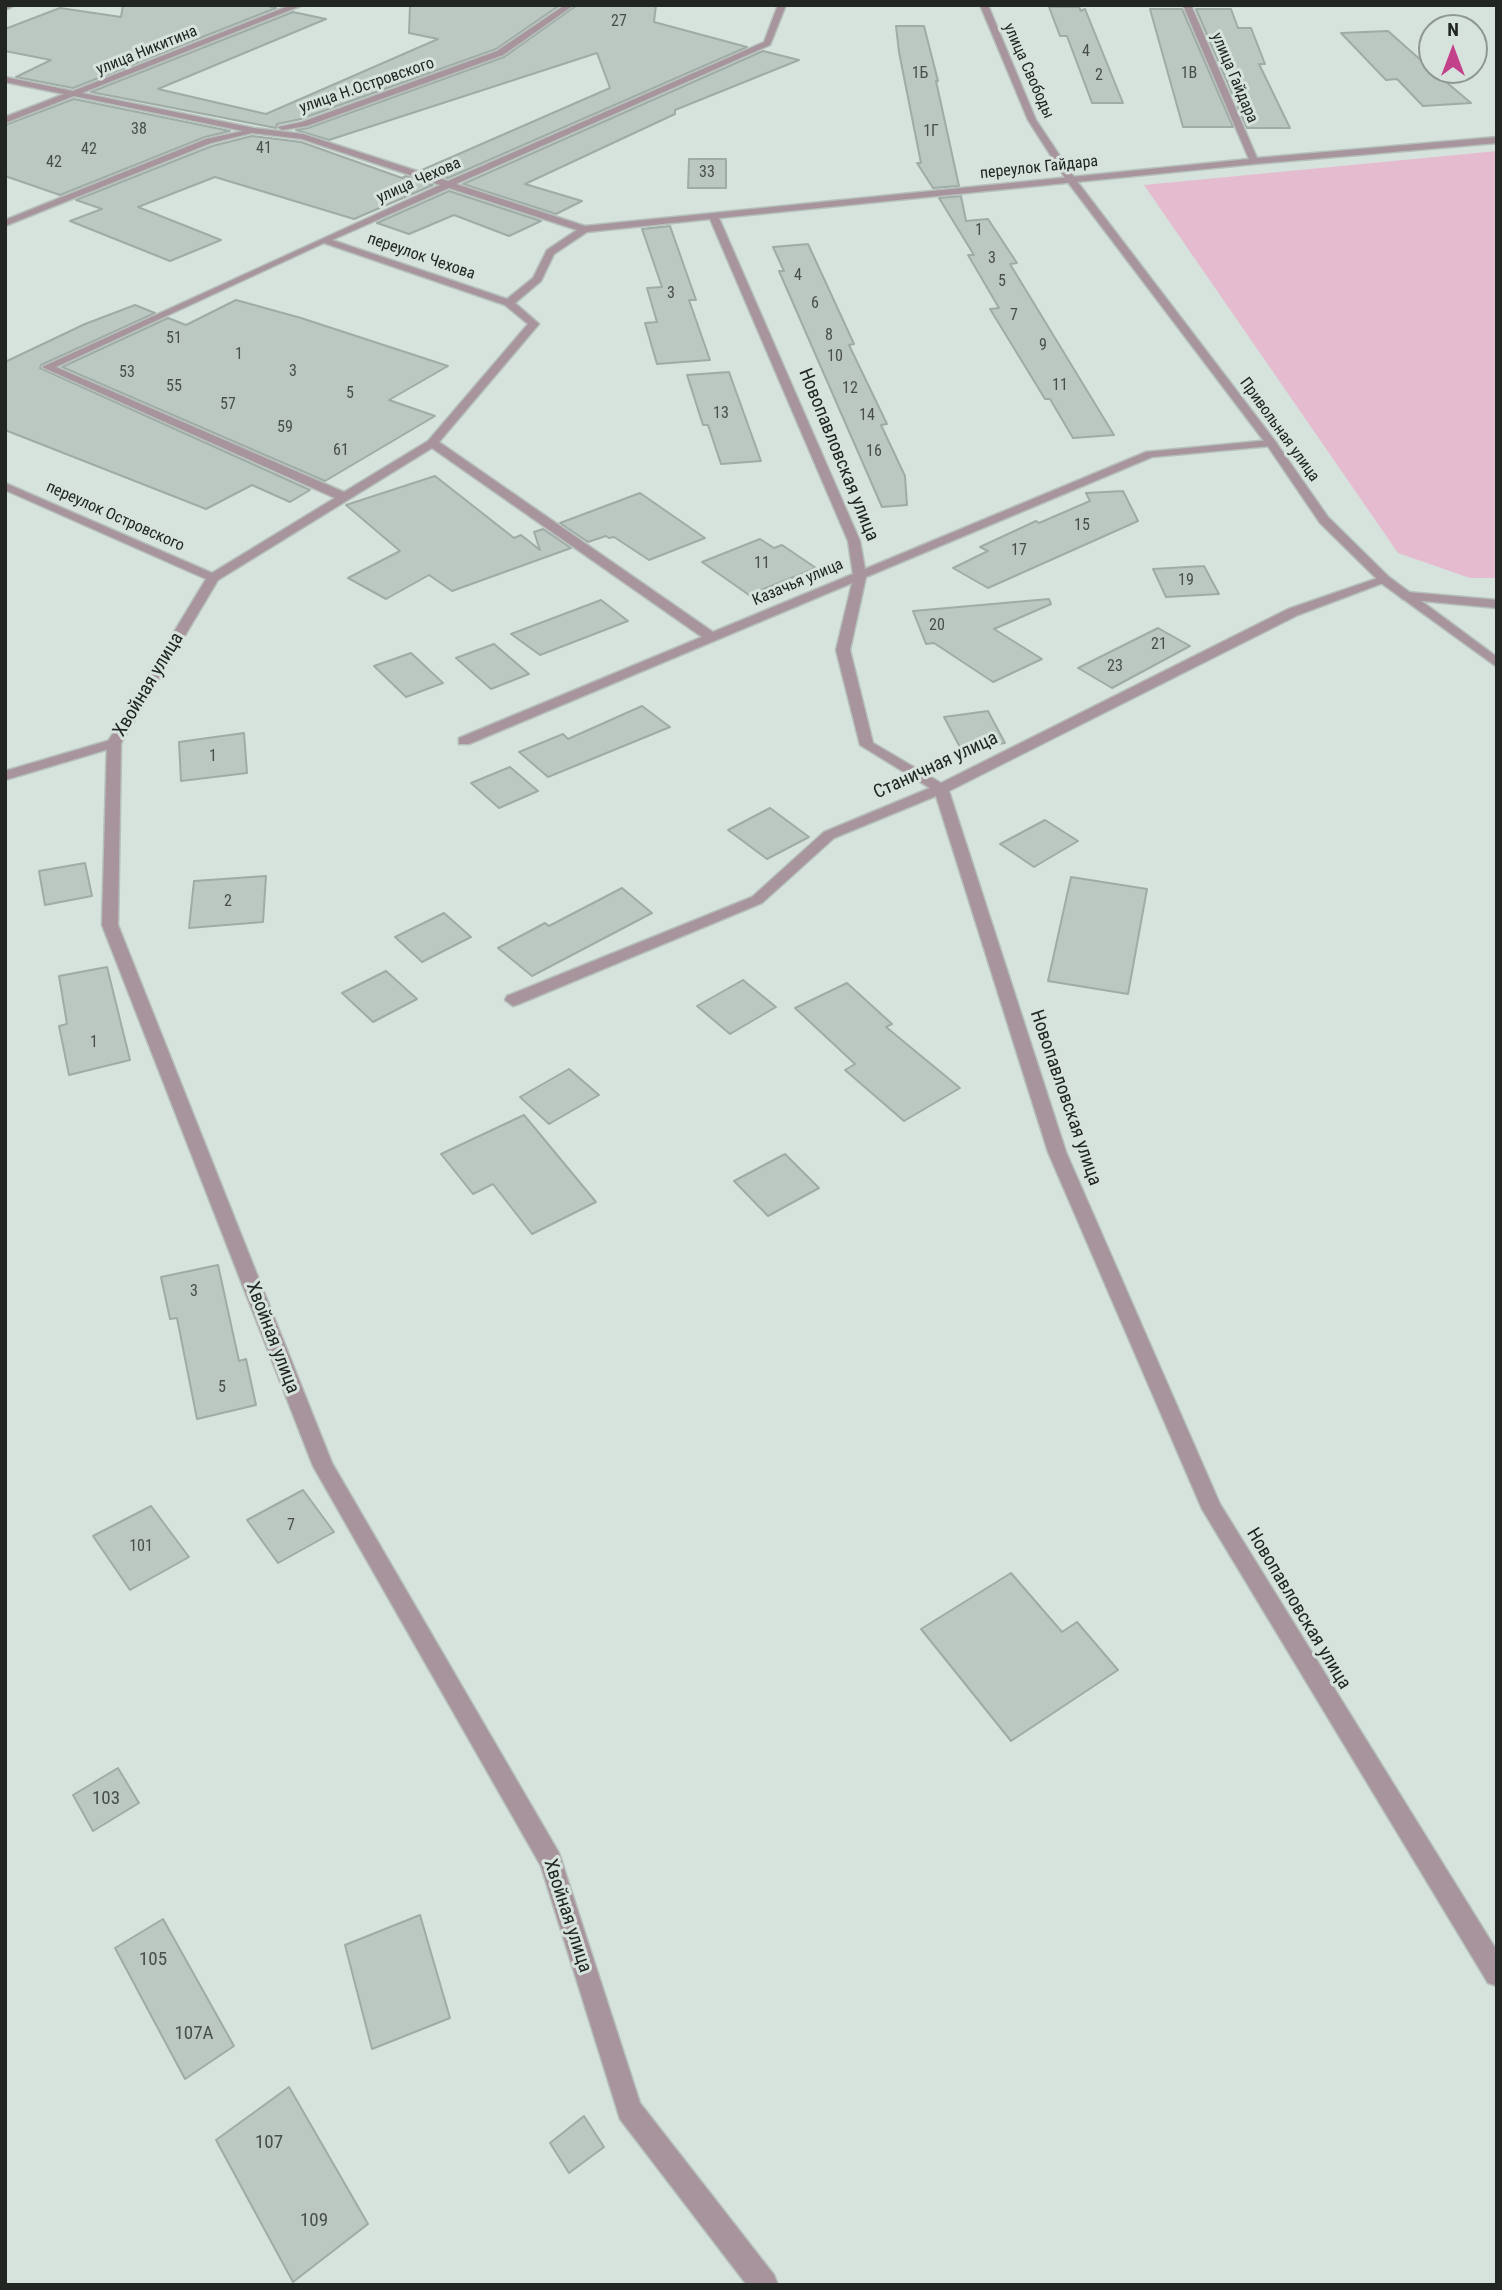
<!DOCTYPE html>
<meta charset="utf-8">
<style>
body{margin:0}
#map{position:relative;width:1502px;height:2290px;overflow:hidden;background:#d6e2dc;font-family:"Roboto Condensed",sans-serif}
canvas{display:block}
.frame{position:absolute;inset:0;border:7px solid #212623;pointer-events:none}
.north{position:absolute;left:1418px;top:14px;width:70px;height:70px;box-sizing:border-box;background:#d6e2dc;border:2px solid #8e9792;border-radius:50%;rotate:0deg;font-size:19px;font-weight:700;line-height:28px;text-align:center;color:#212623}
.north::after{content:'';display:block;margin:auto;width:24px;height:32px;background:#c3418a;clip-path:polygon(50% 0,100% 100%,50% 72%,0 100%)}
</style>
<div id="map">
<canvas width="1502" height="2290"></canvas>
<div class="frame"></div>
<div class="north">N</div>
</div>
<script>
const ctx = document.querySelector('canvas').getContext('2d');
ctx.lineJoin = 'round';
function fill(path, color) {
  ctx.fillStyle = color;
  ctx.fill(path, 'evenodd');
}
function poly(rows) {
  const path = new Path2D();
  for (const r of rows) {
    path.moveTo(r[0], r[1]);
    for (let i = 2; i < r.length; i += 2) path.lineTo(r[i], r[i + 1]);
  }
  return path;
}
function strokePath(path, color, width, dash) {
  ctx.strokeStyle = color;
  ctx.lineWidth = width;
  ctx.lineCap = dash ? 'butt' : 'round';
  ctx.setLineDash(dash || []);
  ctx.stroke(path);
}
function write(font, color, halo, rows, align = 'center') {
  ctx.font = font + ' "Roboto Condensed",sans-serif';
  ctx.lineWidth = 6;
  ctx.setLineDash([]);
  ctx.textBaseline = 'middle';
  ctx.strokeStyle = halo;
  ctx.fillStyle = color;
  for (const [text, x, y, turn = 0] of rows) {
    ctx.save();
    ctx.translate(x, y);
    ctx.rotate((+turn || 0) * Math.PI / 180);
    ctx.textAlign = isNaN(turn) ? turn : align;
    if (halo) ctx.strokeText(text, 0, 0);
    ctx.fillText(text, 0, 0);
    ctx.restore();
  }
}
fill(poly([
 [1497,151,1497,578,1470,578,1398,553,1144,185]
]), '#e5bccf');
const building = poly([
 [123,5,264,5,276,8,73,88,16,77,51,60,5,51,5,29,60,8,121,17,123,5],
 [410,5,560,5,496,49,301,119,277,124,276,128,91,92,293,12,326,19,158,89,266,114,438,39,409,33,410,5],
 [577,5,656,5,654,22,747,47,448,178,422,170,610,88,597,53,329,140,296,130,308,128,504,57,577,5],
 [1049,7,1079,7,1081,11,1085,9,1123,103,1092,103,1067,36,1060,36,1049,7],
 [1150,9,1182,9,1233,127,1183,127,1150,9],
 [1196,9,1231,9,1238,28,1251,28,1265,64,1259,64,1290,128,1247,128,1196,9],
 [896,26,924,26,938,81,936,81,959,186,933,188,917,163,921,163,899,52,896,26],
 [1388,31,1432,70,1471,103,1423,106,1397,79,1386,80,1341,33,1388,31],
 [763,51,799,60,675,110,675,114,525,184,582,201,556,214,463,184,763,51],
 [74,99,230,131,205,137,60,195,5,176,5,125,74,99],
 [252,136,301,142,402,178,406,176,433,185,354,219,215,177,138,207,221,240,170,261,70,221,102,209,76,200,212,146,252,136],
 [689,159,726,159,726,188,688,188,689,159],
 [449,191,541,221,509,236,454,215,409,234,377,223,449,191],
 [961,196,966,221,988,219,1017,263,1010,264,1114,435,1073,438,1050,399,1045,399,990,309,999,308,968,255,974,255,939,198,961,196],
 [670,226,696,300,689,300,710,360,657,364,645,323,657,322,647,288,662,287,642,229,670,226],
 [808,244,854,344,849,345,887,424,881,425,905,476,907,505,882,507,779,271,784,271,773,247,808,244],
 [236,300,301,318,448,366,389,400,435,416,325,481,62,367,168,318,186,325,236,300],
 [135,305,155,313,41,365,40,368,310,490,290,502,252,485,206,509,5,430,5,362,85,324,135,305],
 [729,372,761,461,721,464,708,425,703,425,687,375,729,372],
 [435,476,514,538,521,535,540,550,534,532,543,529,571,548,452,591,429,575,386,599,348,578,400,551,346,505,435,476],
 [1123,491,1138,521,988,588,953,568,988,551,980,547,1036,521,1039,523,1090,501,1086,493,1123,491],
 [640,493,705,538,649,560,614,537,609,538,606,536,588,542,560,523,640,493],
 [760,539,774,548,782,545,816,568,749,595,702,562,760,539],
 [1204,566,1219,594,1166,597,1153,569,1204,566],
 [1049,599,1051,604,994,629,1042,659,993,682,934,643,926,644,913,611,1049,599],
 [601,600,628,621,540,655,511,634,601,600],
 [1158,628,1190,646,1112,688,1078,668,1158,628],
 [494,644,529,674,491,689,456,658,494,644],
 [411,653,443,683,406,697,374,666,411,653],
 [642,706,670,727,548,777,519,752,563,734,568,739,642,706],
 [988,711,1005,743,961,749,944,717,988,711],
 [244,733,247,773,181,781,179,742,244,733],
 [510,767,538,791,499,808,471,783,510,767],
 [770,808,809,837,767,859,728,830,770,808],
 [1045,820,1078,841,1034,867,1000,844,1045,820],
 [85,863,92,896,45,905,39,871,85,863],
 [266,876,263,922,189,928,194,881,266,876],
 [1071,877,1147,889,1128,994,1048,981,1071,877],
 [622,888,652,913,532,976,498,948,545,923,549,926,622,888],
 [444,913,471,937,422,962,395,937,444,913],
 [107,967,130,1060,69,1075,59,1026,67,1024,59,976,107,967],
 [386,971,417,999,373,1022,342,993,386,971],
 [743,980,776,1007,730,1034,697,1006,743,980],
 [847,983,892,1024,886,1027,960,1088,904,1121,845,1070,855,1064,795,1008,847,983],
 [569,1069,599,1095,549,1124,520,1097,569,1069],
 [524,1115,596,1202,532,1234,493,1184,473,1194,441,1154,524,1115],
 [785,1154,819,1188,768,1216,734,1181,785,1154],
 [218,1265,239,1361,246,1359,256,1405,197,1419,177,1318,170,1319,161,1277,218,1265],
 [303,1490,334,1532,278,1563,247,1520,303,1490],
 [151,1506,189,1557,130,1590,93,1536,151,1506],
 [1011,1573,1062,1632,1077,1622,1118,1670,1011,1741,921,1629,1011,1573],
 [118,1768,139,1803,93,1831,73,1795,118,1768],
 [420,1915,450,2018,372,2049,345,1945,420,1915],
 [163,1919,234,2046,185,2079,115,1948,163,1919],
 [289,2087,368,2224,293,2282,216,2140,289,2087],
 [584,2116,604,2147,569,2173,550,2143,584,2116]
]);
fill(building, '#bbc7c1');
strokePath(building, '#9faba5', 2);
const service = poly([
 [1407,592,1497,600,1497,608,1402,599,1401,596,1407,592],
 [114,739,121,743,119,746,5,780,5,771,114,739]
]);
const minor = poly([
 [5,5,16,5,5,10,5,5],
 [291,5,303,5,82,93,254,128,303,134,448,181,764,42,778,5,786,5,770,45,456,184,585,226,1249,159,1183,5,1191,5,1257,158,1497,137,1497,143,1254,164,719,218,860,541,865,569,1146,452,1271,440,1277,443,1271,446,1152,457,866,577,850,650,873,743,941,783,1288,609,1381,577,1385,576,1391,580,1298,615,949,791,1066,1152,1220,1504,1497,1951,1497,1986,1488,1983,1202,1509,1048,1152,936,796,834,838,762,903,519,1004,513,1006,505,1000,507,996,752,897,824,832,930,788,860,745,836,650,852,583,469,744,459,744,459,738,702,637,432,448,218,580,121,743,118,925,332,1463,559,1853,640,2103,774,2275,778,2285,747,2285,620,2119,541,1866,313,1466,102,925,107,743,206,579,5,490,5,483,212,573,335,498,42,367,440,185,302,139,252,133,211,143,5,226,5,220,206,139,243,131,74,96,5,123,5,117,64,94,5,82,5,77,73,91,291,5],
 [449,188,577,230,547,250,533,278,507,299,332,240,449,188],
 [710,219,848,541,853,574,713,632,439,442,539,324,515,303,541,281,554,254,587,232,710,219],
 [324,243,505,305,528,324,428,441,344,492,56,367,324,243],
 [565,5,574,5,503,55,307,126,282,130,278,127,302,122,497,51,565,5]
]);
const tertiary = poly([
 [980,5,988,5,1036,120,1076,180,1275,441,1328,517,1389,577,1497,657,1497,667,1381,583,1320,523,1267,445,1067,181,1028,120,980,5]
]);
strokePath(service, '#b5c0bb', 3);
strokePath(minor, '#b5c0bb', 3);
strokePath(tertiary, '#b5c0bb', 3);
fill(service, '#a8949d');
fill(minor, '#a8949d');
fill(tertiary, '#a8949d');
write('16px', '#484e4a', null, [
 ["27",619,22],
 ["4",1086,52],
 ["1Б",920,74],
 ["1В",1189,74],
 ["2",1099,76],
 ["38",139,130],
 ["1Г",931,132],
 ["41",264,149],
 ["42",89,150],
 ["42",54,163],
 ["33",707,173],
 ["1",979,231],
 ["3",992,259],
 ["4",798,276],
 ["5",1002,282],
 ["3",671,294],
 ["6",815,304],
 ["7",1014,316],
 ["8",829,336],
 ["51",174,339],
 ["9",1043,346],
 ["1",239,355],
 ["10",835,357],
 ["3",293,372],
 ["53",127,373],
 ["11",1060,386],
 ["55",174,387],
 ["12",850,389],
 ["5",350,394],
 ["57",228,405],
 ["13",721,414],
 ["14",867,416],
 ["59",285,428],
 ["61",341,451],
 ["16",874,452],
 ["15",1082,526],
 ["17",1019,551],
 ["11",762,564],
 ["19",1186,581],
 ["20",937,626],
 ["21",1159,645],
 ["23",1115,667],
 ["1",213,757],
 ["2",228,902],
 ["1",94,1043],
 ["3",194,1292],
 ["5",222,1388],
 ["7",291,1526],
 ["101",141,1547]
]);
write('16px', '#212623', '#d6e2dc', [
 ["улица Никитина",147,51,-22],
 ["улица Свободы",1028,71,66],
 ["улица Гайдара",1234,78,67],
 ["улица Н.Островского",367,86,-19],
 ["переулок Гайдара",1039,168,-6],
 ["улица Чехова",419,181,-24],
 ["переулок Чехова",421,257,19],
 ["Привольная улица",1279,430,54],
 ["переулок Островского",115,517,24],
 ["Казачья улица",798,583,-23]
]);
write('19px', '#212623', '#d6e2dc', [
 ["Новопавловская улица",838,455,68],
 ["Хвойная улица",149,685,-59],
 ["Станичная улица",936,766,-25],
 ["Новопавловская улица",1065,1098,71],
 ["Хвойная улица",272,1338,69],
 ["Новопавловская улица",1298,1609,59],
 ["Хвойная улица",567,1916,72]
]);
write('19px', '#484e4a', null, [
 ["103",106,1799],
 ["105",153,1960],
 ["107А",194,2034],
 ["107",269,2143],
 ["109",314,2221]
]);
</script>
